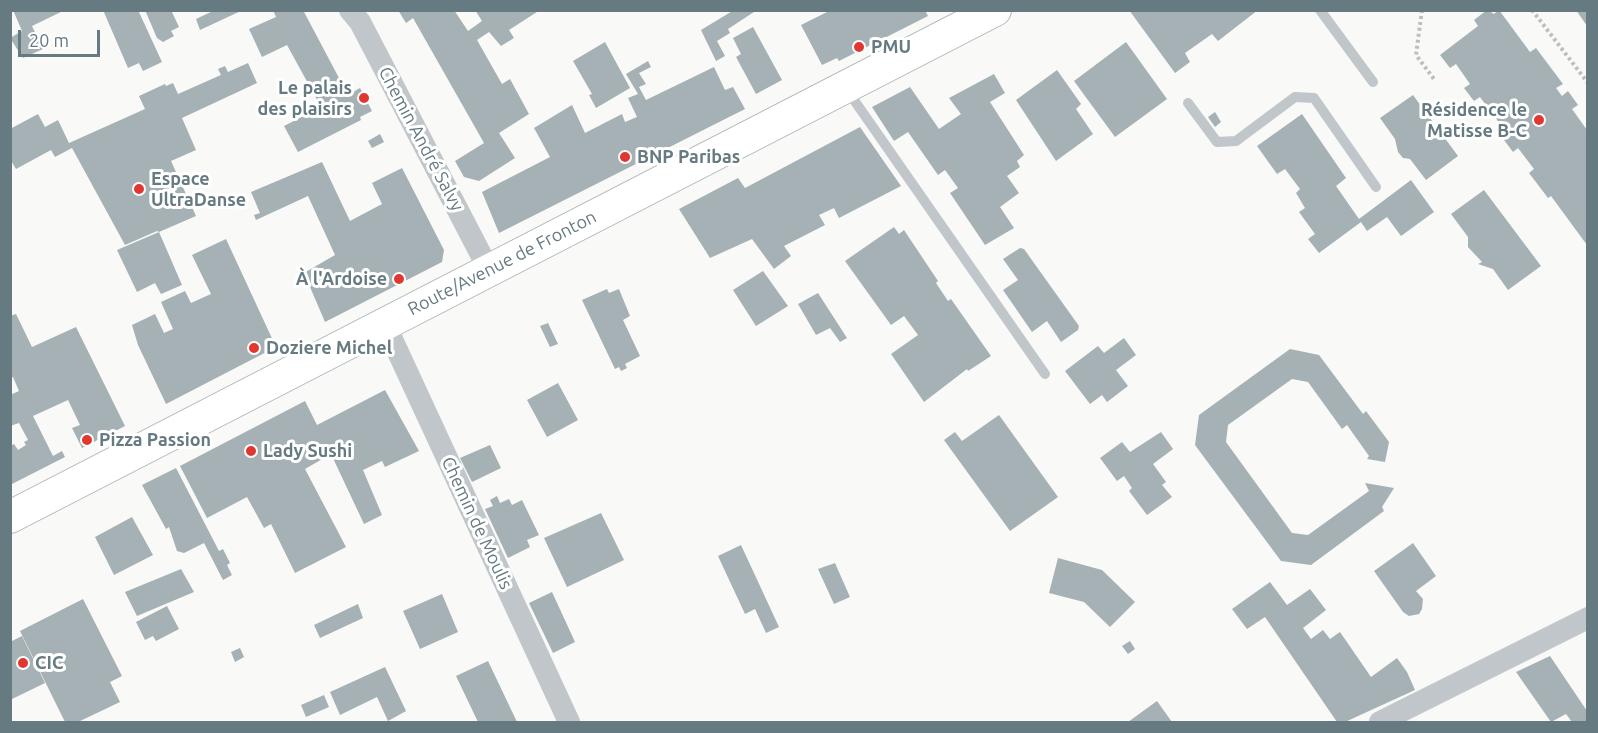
<!DOCTYPE html>
<meta charset="utf-8">
<style>
body{margin:0}
#map{position:relative;width:1598px;height:733px;overflow:hidden;background:#f9f9f7;font-family:Ubuntu,sans-serif}
canvas{display:block}
.frame{position:absolute;inset:0;border:12px solid #657a81;pointer-events:none}
.scale{position:absolute;left:18px;top:30px;width:82px;height:27px;box-sizing:border-box;border:3px solid #657a81;border-top:0;padding-left:8px;font-size:18px;line-height:21px;white-space:nowrap;color:#657a81;-webkit-text-stroke:4px #fff;paint-order:stroke}
</style>
<div id="map">
<canvas width="1598" height="733"></canvas>
<div class="frame"></div>
<div class="scale">20 m</div>
</div>
<script>
const ctx = document.querySelector('canvas').getContext('2d');
ctx.lineJoin = 'round';
function fill(path, color) {
  ctx.fillStyle = color;
  ctx.fill(path, 'evenodd');
}
function poly(rows) {
  const path = new Path2D();
  for (const r of rows) {
    path.moveTo(r[0], r[1]);
    for (let i = 2; i < r.length; i += 2) path.lineTo(r[i], r[i + 1]);
  }
  return path;
}
function strokePath(path, color, width, dash) {
  ctx.strokeStyle = color;
  ctx.lineWidth = width;
  ctx.lineCap = dash ? 'butt' : 'round';
  ctx.setLineDash(dash || []);
  ctx.stroke(path);
}
function write(font, color, halo, rows, align = 'center') {
  ctx.font = font + ' Ubuntu,sans-serif';
  ctx.lineWidth = 6;
  ctx.setLineDash([]);
  ctx.textBaseline = 'middle';
  ctx.strokeStyle = halo;
  ctx.fillStyle = color;
  for (const [text, x, y, turn = 0] of rows) {
    ctx.save();
    ctx.translate(x, y);
    ctx.rotate((+turn || 0) * Math.PI / 180);
    ctx.textAlign = isNaN(turn) ? turn : align;
    if (halo) ctx.strokeText(text, 0, 0);
    ctx.fillText(text, 0, 0);
    ctx.restore();
  }
}
fill(poly([
 [13,10,65,10,32,26,43,49,23,58,10,38,22,31],
 [103,10,138,10,162,62,143,71,139,63,128,68],
 [145,10,171,10,179,27,171,31,174,36,163,42,157,38],
 [215,10,243,10,200,30,196,19],
 [273,10,303,10,348,95,360,88,372,111,360,117,361,120,298,152,284,126,321,107,287,45,262,57,249,29,276,17],
 [398,10,454,10,468,31,482,21,475,10,540,10,509,30,514,38,501,46,489,32,477,40,502,84,510,79,529,114,499,133,515,158,479,181,464,177,455,161,484,143,413,18,406,23],
 [734,10,757,10,728,29,730,33,717,41,725,56,716,61,701,30],
 [831,10,925,10,928,16,839,61,837,58,822,65,801,25],
 [1129,10,1258,10,1218,41,1212,34,1185,53,1190,62,1175,73],
 [1487,10,1494,14,1499,10,1530,52,1536,48,1563,84,1556,88,1562,96,1568,91,1578,105,1572,109,1587,130,1587,245,1551,196,1548,198,1529,173,1534,169,1518,148,1513,152,1501,136,1506,132,1480,97,1474,101,1464,88,1470,84,1456,64,1450,68,1440,55,1478,26,1474,20],
 [1576,10,1587,10,1587,26],
 [753,27,782,80,756,94,736,57,741,54,733,38],
 [605,42,630,88,596,108,589,95,592,94,573,61],
 [1126,42,1167,99,1115,137,1074,81],
 [648,61,651,67,639,73,646,84,639,87,646,100,714,67,725,90,733,87,745,109,499,233,482,192,550,157,534,128,572,105,585,133,622,114,625,122,637,117,628,98,638,94,626,74],
 [248,63,257,83,182,118,196,150,171,161,196,216,159,232,157,231,125,245,72,148,55,157,51,150,16,169,10,159,10,129,38,114,45,127,58,120,69,143,145,109,139,96,165,84,166,86,173,83,178,94,221,75,218,69,225,66,228,72],
 [1057,70,1081,104,1076,109,1093,134,1056,161,1016,100],
 [994,74,1005,93,990,102,1024,155,1017,161,1020,167,1007,176,1019,193,1000,207,1014,228,985,245,950,193,958,188,945,170,938,175,908,132,894,141,872,107,910,87,939,129,961,114,949,98],
 [1413,95,1458,156,1426,180,1410,159,1403,158,1398,152,1395,139,1380,118],
 [1215,112,1221,122,1215,127,1208,117],
 [1302,114,1346,178,1336,186,1359,219,1411,180,1434,212,1401,236,1387,217,1367,231,1361,222,1319,253,1308,239,1315,234,1299,212,1305,208,1296,193,1300,189,1285,169,1277,174,1257,146],
 [860,127,901,186,839,218,834,208,819,215,825,225,784,246,791,256,774,269,752,239,710,258,679,209,738,178,745,188],
 [380,134,384,142,372,148,368,141],
 [322,162,350,221,382,204,372,183,402,168,444,250,442,262,325,322,304,273,335,255,308,196,256,220,254,215,260,213,251,192],
 [1484,190,1541,266,1508,290,1493,269,1478,264,1482,262,1468,247,1468,237,1451,214],
 [894,227,899,234,904,230,938,281,936,283,948,301,951,299,991,356,968,371,967,369,924,402,891,354,918,335,904,316,891,325,845,261],
 [159,232,182,285,161,294,155,283,137,292,117,250],
 [226,239,276,347,166,404,138,345,132,325,155,314,164,333,173,329,161,302,185,291,191,303,211,294,192,255],
 [1020,248,1024,249,1079,326,1078,330,1061,342,1047,321,1032,332,1003,290,1018,280,1003,259],
 [763,271,788,306,756,326,733,290],
 [607,289,609,293,619,289,630,316,623,320,640,356,625,364,627,368,621,371,619,367,615,369,582,300],
 [818,293,847,338,840,342,830,328,816,335,798,304],
 [16,314,32,347,76,327,125,426,82,448,72,428,80,425,68,400,33,416,53,456,62,451,65,457,10,485,10,446,14,444,18,450,26,445,24,442,28,440,19,423,10,426,10,395,19,391,13,377,10,378,10,316],
 [548,323,558,344,550,347,540,326],
 [1124,338,1136,355,1116,370,1128,386,1107,402,1102,395,1090,404,1065,371,1098,346,1104,353],
 [1290,349,1319,355,1363,414,1366,411,1389,442,1385,462,1367,459,1369,456,1347,425,1342,429,1308,382,1292,379,1228,425,1226,442,1292,533,1308,535,1369,491,1365,483,1394,488,1382,507,1384,511,1311,565,1281,561,1195,445,1199,415],
 [558,383,578,420,547,437,527,400],
 [385,390,419,451,385,467,382,461,363,470,382,515,364,524,331,454,305,469,346,547,295,573,271,524,264,528,247,497,207,518,180,466,305,401,317,425],
 [999,415,1058,497,1010,531,944,440,955,432,962,441],
 [1161,432,1173,449,1153,464,1166,482,1162,485,1172,497,1147,515,1129,491,1132,488,1124,476,1117,481,1100,458,1122,442,1130,452],
 [490,445,501,468,472,482,460,458],
 [176,468,219,551,223,549,230,563,227,565,232,575,223,580,204,543,184,553,177,551,169,527,166,529,142,485],
 [497,496,500,503,509,499,512,505,522,500,539,535,527,540,530,547,508,558,485,509,493,506,490,500],
 [601,513,624,560,567,587,544,538],
 [132,517,153,555,114,575,95,537],
 [1413,543,1436,576,1416,591,1423,599,1422,609,1419,614,1409,616,1403,612,1374,571],
 [741,545,779,627,766,633,755,609,745,614,718,556],
 [1058,558,1102,570,1135,602,1110,627,1084,602,1049,593],
 [835,563,850,597,834,604,818,569],
 [181,569,194,592,137,616,125,592],
 [1270,582,1287,605,1310,589,1326,610,1303,628,1311,639,1323,630,1330,639,1340,632,1371,677,1397,658,1407,672,1415,690,1345,722,1337,722,1265,617,1247,629,1232,609],
 [552,592,575,642,553,653,529,603],
 [442,594,458,632,420,649,403,611],
 [83,599,122,676,110,682,120,702,78,722,65,722,20,631],
 [358,604,363,618,320,638,314,625],
 [167,606,179,629,156,641,153,636,145,640,136,622],
 [22,636,45,683,10,700,10,642],
 [1130,641,1135,649,1128,654,1122,646],
 [240,648,244,657,235,662,231,652],
 [1550,656,1587,711,1587,722,1572,722,1566,714,1551,722,1516,672],
 [488,661,517,722,478,722,456,676],
 [385,667,406,711,388,721,377,697,340,715,330,692],
 [324,695,329,707,306,717,301,705],
 [1157,701,1172,722,1128,722]
]), '#a5b1b4');
const secondary = poly([
 [10,517,995,10]
]);
strokePath(secondary, '#b0b9bc', 34);
strokePath(poly([
 [1422,10,1416,55,1434,79],
 [1453,10,1459,10],
 [1532,10,1588,83]
]), '#bbbfc1', 4, [3, 3]);
strokePath(poly([
 [1320,10,1373,82],
 [847,90,1045,374],
 [1188,103,1217,142,1236,141,1295,97,1314,98,1376,187]
]), '#c0c6c9', 10);
strokePath(poly([
 [350,10,360,22,489,270],
 [385,324,569,722],
 [1380,722,1588,618]
]), '#c0c6c9', 22);
strokePath(secondary, '#fff', 32);
for (const [x, y, r, color] of [
 [859,47,6,"#e03730"],
 [364,98,6,"#e03730"],
 [1539,120,6,"#e03730"],
 [625,157,6,"#e03730"],
 [139,189,6,"#e03730"],
 [399,279,6,"#e03730"],
 [254,348,6,"#e03730"],
 [87,440,6,"#e03730"],
 [251,451,6,"#e03730"],
 [23,663,6,"#e03730"]
]) {
  const dot = new Path2D();
  dot.arc(x, y, r, 0, 2 * Math.PI);
  ctx.fillStyle = color;
  ctx.fill(dot);
  strokePath(dot, '#fff', 2);
}
write('bold 18px', '#657a81', '#fff', [
 ["PMU",871,47],
 ["Le palais",352,88,"right"],
 ["des plaisirs",352,109,"right"],
 ["Résidence le",1527,110,"right"],
 ["Matisse B-C",1527,131,"right"],
 ["BNP Paribas",637,157],
 ["Espace",151,179],
 ["UltraDanse",151,200],
 ["À l'Ardoise",387,279,"right"],
 ["Doziere Michel",266,348],
 ["Pizza Passion",99,440],
 ["Lady Sushi",263,451],
 ["CIC",35,663]
], 'left');
write('18px', '#657a81', '#fff', [
 ["Chemin André Salvy",421,139,62],
 ["Route/Avenue de Fronton",502,263,-27],
 ["Chemin de Moulis",477,523,65]
]);
</script>
